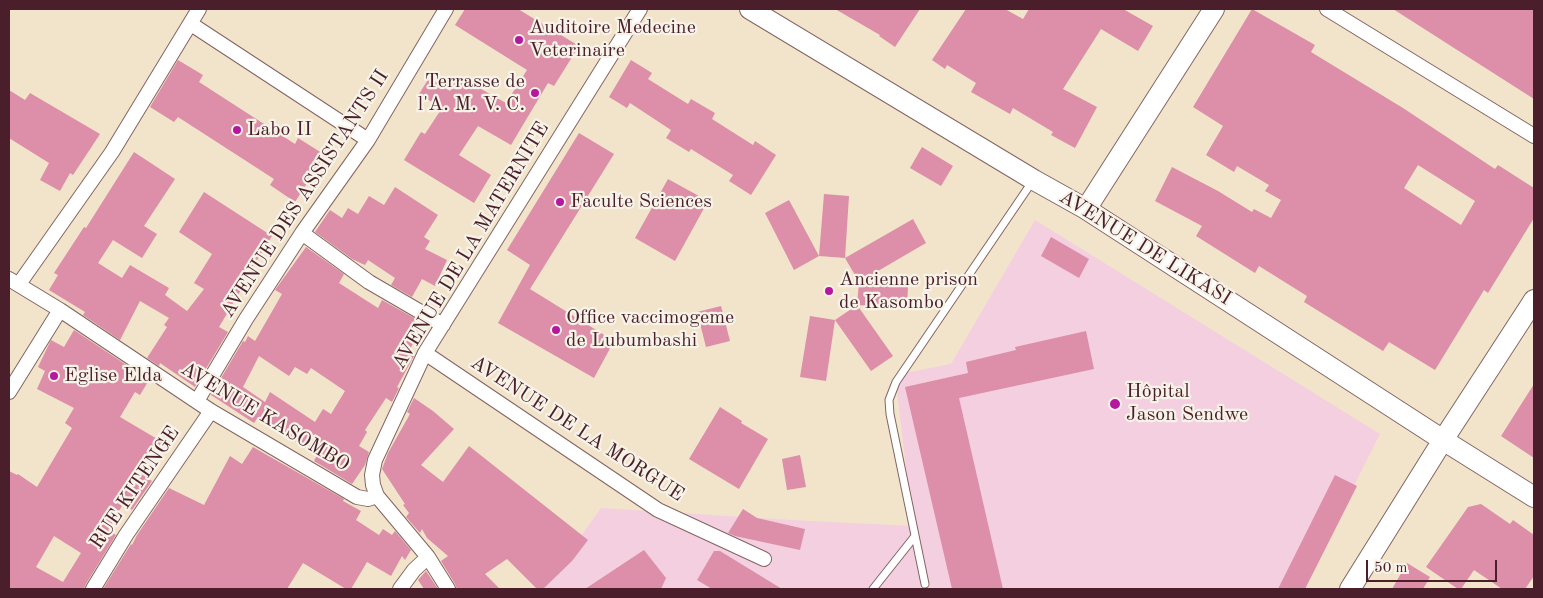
<!DOCTYPE html>
<meta charset="utf-8">
<style>
body{margin:0}
#map{position:relative;width:1543px;height:598px;overflow:hidden;background:#f2e4ca;font-family:"Old Standard TT",serif}
canvas{display:block}
.frame{position:absolute;inset:0;border:10px solid #4a1f2b;pointer-events:none}
.scale{position:absolute;left:1366px;top:560px;width:131px;height:22px;box-sizing:border-box;border:2px solid #4a1f2b;border-top:0;padding-left:6px;font-size:15px;line-height:18px;white-space:nowrap;color:#4a1f2b;-webkit-text-stroke:4px #f7f3e8;paint-order:stroke}
</style>
<div id="map">
<canvas width="1543" height="598"></canvas>
<div class="frame"></div>
<div class="scale">50 m</div>
</div>
<script>
const ctx = document.querySelector('canvas').getContext('2d');
ctx.lineJoin = 'round';
function fill(path, color) {
  ctx.fillStyle = color;
  ctx.fill(path, 'evenodd');
}
function poly(rows) {
  const path = new Path2D();
  for (const r of rows) {
    path.moveTo(r[0], r[1]);
    for (let i = 2; i < r.length; i += 2) path.lineTo(r[i], r[i + 1]);
  }
  return path;
}
function strokePath(path, color, width, dash) {
  ctx.strokeStyle = color;
  ctx.lineWidth = width;
  ctx.lineCap = dash ? 'butt' : 'round';
  ctx.setLineDash(dash || []);
  ctx.stroke(path);
}
function write(font, color, halo, rows, align = 'center') {
  ctx.font = font + ' "Old Standard TT",serif';
  ctx.lineWidth = 4.5;
  ctx.setLineDash([]);
  ctx.textBaseline = 'middle';
  ctx.strokeStyle = halo;
  ctx.fillStyle = color;
  for (const [text, x, y, turn = 0] of rows) {
    ctx.save();
    ctx.translate(x, y);
    ctx.rotate((+turn || 0) * Math.PI / 180);
    ctx.textAlign = isNaN(turn) ? turn : align;
    if (halo) ctx.strokeText(text, 0, 0);
    ctx.fillText(text, 0, 0);
    ctx.restore();
  }
}
fill(poly([
 [1035,220,1380,434,1302,589,543,589,601,508,791,520,913,526,895,375,951,364]
]), '#f3cfe0');
fill(poly([
 [465,9,518,9,579,46,554,86,548,83,511,145,478,126,459,155,491,175,474,203,404,160,421,132,425,134,442,108,419,94,429,78,450,91,458,76,506,103,527,70,455,25],
 [835,9,920,9,895,47,879,36,880,35],
 [966,9,1005,9,1023,19,1029,9,1123,9,1153,26,1138,51,1101,29,1063,89,1097,107,1075,148,1051,135,1053,132,1013,108,1010,114,971,92,976,83,947,65,945,69,932,60],
 [1252,9,1315,45,1311,52,1403,108,1495,169,1498,165,1534,188,1534,218,1488,293,1484,290,1435,370,1389,342,1383,351,1304,302,1307,296,1259,266,1255,273,1196,236,1202,226,1155,201,1172,167,1218,191,1252,212,1254,209,1271,218,1281,200,1265,191,1269,185,1237,166,1234,172,1206,155,1223,126,1193,107],
 [1418,165,1475,201,1461,225,1404,188],
 [1393,9,1534,9,1534,99,1476,62],
 [178,60,203,75,199,82,295,144,298,138,325,155,295,202,270,185,274,179,178,117,174,122,150,107],
 [631,60,652,73,648,79,688,104,691,99,715,113,712,119,753,145,755,141,776,155,751,195,729,181,733,175,691,149,689,152,666,138,671,130,630,103,627,108,609,97],
 [9,90,25,100,30,93,100,134,73,175,70,173,60,191,40,180,49,163,9,138],
 [579,133,614,154,530,289,614,341,594,378,498,323,530,265,507,250],
 [922,147,953,166,941,186,910,168],
 [134,152,175,179,144,226,157,234,142,258,113,240,98,263,122,278,130,265,169,288,165,295,187,311,204,289,194,283,212,254,179,232,204,192,272,236,239,289,241,290,219,327,228,332,195,387,160,363,159,366,147,358,167,327,164,325,169,318,140,301,120,340,83,315,85,312,49,290,58,275,54,273,84,227,86,228],
 [668,179,708,201,675,261,635,238],
 [395,187,438,215,424,237,430,241,425,249,447,260,435,286,422,279,412,297,391,285,395,278,368,260,365,265,352,259,315,232,330,210,342,218,348,208,358,214,369,196,384,205],
 [824,194,849,196,845,258,819,256],
 [789,200,819,256,794,270,765,213],
 [913,219,926,243,859,282,845,258],
 [1051,237,1089,259,1079,278,1041,256],
 [306,247,344,274,339,283,378,308,382,300,425,324,408,352,414,356,397,387,399,388,392,402,386,398,365,430,367,432,359,446,369,452,365,465,352,484,314,461,317,455,258,417,254,423,211,395,243,341,245,342,248,336,255,341,282,294,275,290],
 [259,356,289,376,295,367,307,374,311,368,345,391,331,414,323,409,315,422,270,392,265,402,243,387],
 [859,282,908,286,907,308,857,305],
 [857,305,893,356,871,371,835,320],
 [721,306,730,341,706,347,697,312],
 [810,316,835,320,826,381,800,377],
 [74,330,149,380,140,395,135,392,120,417,164,443,145,477,152,481,132,510,123,504,108,530,116,535,86,584,84,589,9,589,9,471,17,475,18,474,37,487,72,428,65,423,74,408,37,389,45,371,38,367,51,340,64,347],
 [54,536,81,553,63,582,36,567],
 [1086,331,1094,369,959,398,1003,589,952,589,905,387,968,373,966,362,1016,350,1015,347],
 [1534,384,1534,458,1501,436],
 [414,398,433,411,454,429,421,465,443,482,469,446,588,540,572,561,543,589,537,589,507,559,485,574,500,589,457,589,455,584,441,561,448,556,427,538,422,529,420,533,406,517,409,513,403,505,405,504,382,469,388,453,410,414,407,412],
 [720,407,742,421,741,423,768,439,739,489,689,459],
 [253,447,344,499,343,501,361,511,356,520,379,535,383,529,392,535,395,531,411,550,405,560,402,556,391,576,367,562,351,589,346,589,303,563,287,589,103,589,131,544,132,545,137,535,169,488,204,505,230,456,242,464],
 [800,455,806,487,787,490,782,459],
 [1335,475,1357,486,1305,589,1278,589],
 [1481,504,1510,524,1513,520,1534,535,1534,576,1525,589,1502,589,1474,570,1461,589,1458,589,1426,567,1468,507],
 [743,509,757,518,805,529,800,550,735,536,728,533],
 [644,550,666,578,661,589,585,589],
 [714,551,720,551,782,589,712,589,697,580],
 [1407,563,1430,577,1423,589,1392,589],
 [426,571,438,589,424,589,418,580]
]), '#dd8ea8');
const lane = poly([
 [925,584,890,414,889,400,896,382,1032,182],
 [873,589,915,536]
]);
const street = poly([
 [1327,9,1534,136],
 [191,24,368,140],
 [302,233,369,282,443,325],
 [9,279,60,310,211,411,357,497,368,499,377,496],
 [19,284,112,152,199,9],
 [425,353,658,510,764,559],
 [9,392,60,310],
 [197,401,246,319,302,233,368,140,446,9],
 [93,589,126,535,211,411],
 [400,589,414,570,428,557],
 [448,589,428,557,377,496,373,485,372,475,375,460,425,353,640,9]
]);
const secondary = poly([
 [750,9,1034,180,1086,209,1443,440,1534,497],
 [1086,209,1214,9],
 [1350,589,1443,440,1534,300]
]);
strokePath(lane, '#856463', 9);
strokePath(street, '#856463', 16);
strokePath(secondary, '#856463', 22);
strokePath(lane, '#fff', 7);
strokePath(street, '#fff', 14);
strokePath(secondary, '#fff', 20);
for (const [x, y, r, color] of [
 [519,40,5,"#b5179e"],
 [535,93,5,"#b5179e"],
 [237,130,5,"#b5179e"],
 [560,202,5,"#b5179e"],
 [829,291,5,"#b5179e"],
 [556,330,5,"#b5179e"],
 [54,376,5,"#b5179e"],
 [1115,404,6,"#b5179e"]
]) {
  const dot = new Path2D();
  dot.arc(x, y, r, 0, 2 * Math.PI);
  ctx.fillStyle = color;
  ctx.fill(dot);
  strokePath(dot, '#f7f3e8', 2);
}
write('20px', '#4a1f2b', '#f7f3e8', [
 ["Auditoire Medecine",529,28],
 ["Veterinaire",529,51],
 ["Terrasse de",525,82,"right"],
 ["l'A. M. V. C.",525,105,"right"],
 ["Labo II",247,130],
 ["Faculte Sciences",570,202],
 ["Ancienne prison",839,280],
 ["de Kasombo",839,303],
 ["Office vaccimogeme",566,318],
 ["de Lubumbashi",566,341],
 ["Eglise Elda",64,376],
 ["Hôpital",1126,392],
 ["Jason Sendwe",1126,415]
], 'left');
write('20px', '#4a1f2b', '#f7f3e8', [
 ["AVENUE DES ASSISTANTS II",305,194,-57],
 ["AVENUE DE LA MATERNITE",471,246,-59],
 ["AVENUE DE LIKASI",1145,248,32],
 ["AVENUE KASOMBO",265,417,31],
 ["AVENUE DE LA MORGUE",577,429,33],
 ["RUE KITENGE",135,488,-56]
]);
</script>
